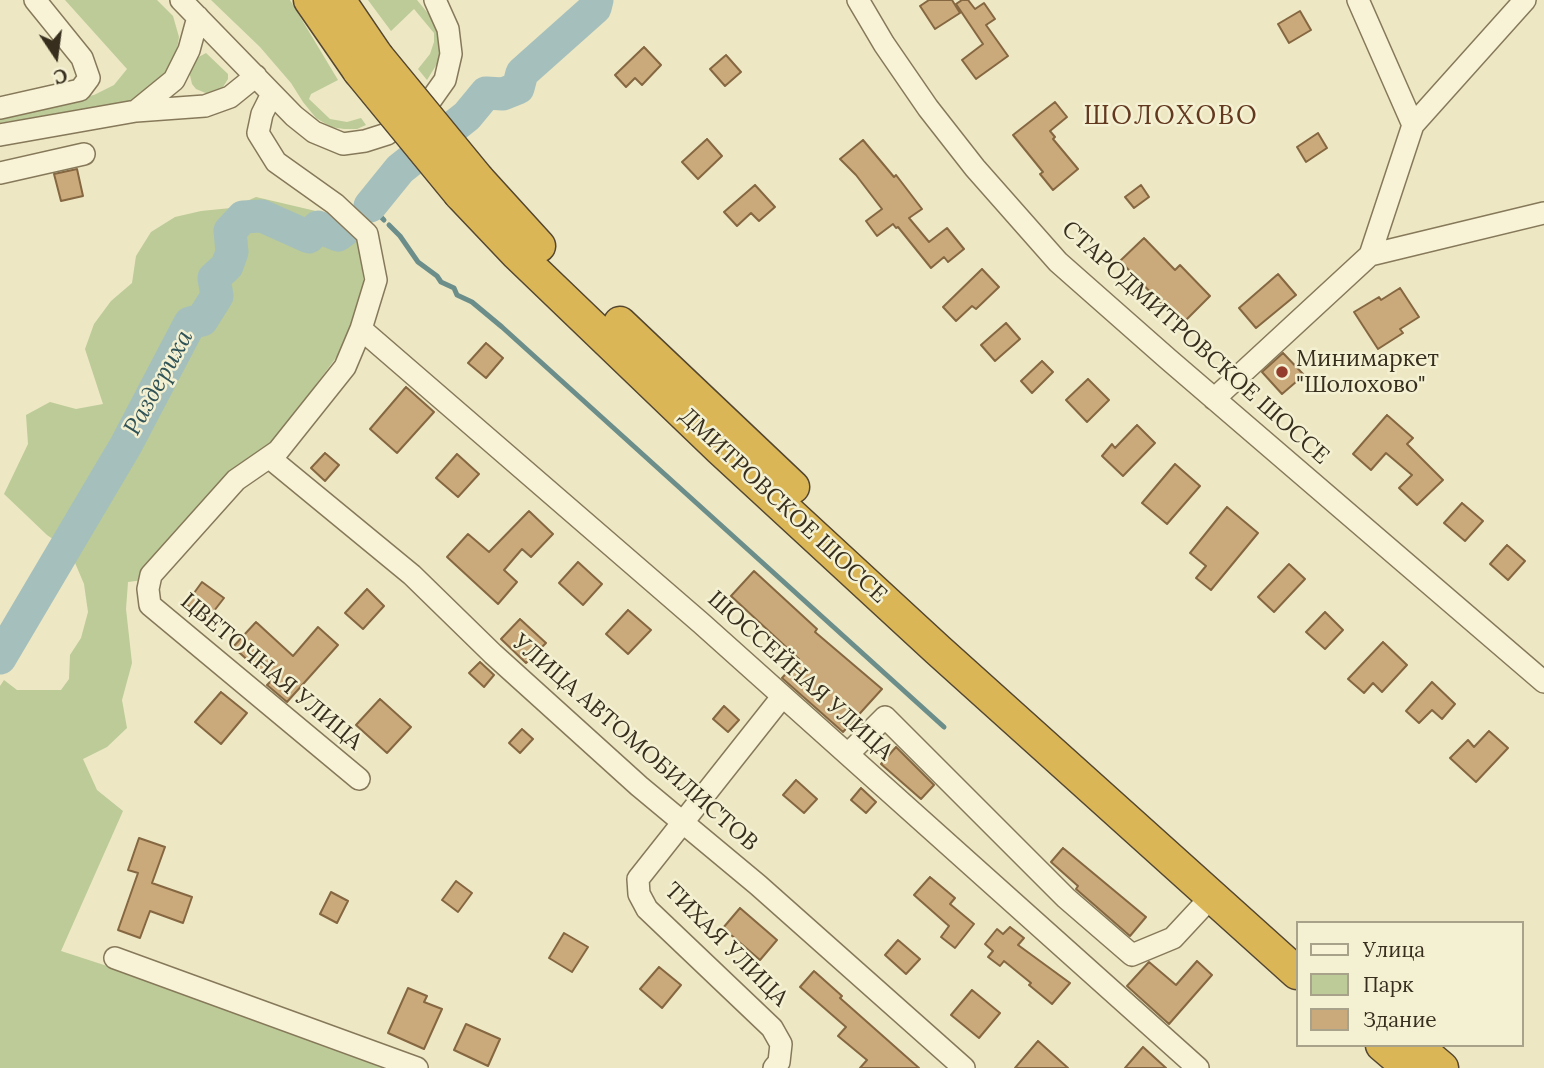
<!DOCTYPE html>
<meta charset="utf-8">
<style>
body{margin:0}
#map{position:relative;width:1544px;height:1068px;overflow:hidden;background:#ede7c3;font-family:Lora,serif}
canvas{display:block}
.legend{position:absolute;left:1296px;top:921px;width:228px;height:126px;box-sizing:border-box;background:#f4f0d2;border:2px solid #a8a28a;margin:0;padding:9px 12px;list-style:none;font-size:21px;color:#372e1e}
.legend li{display:flex;align-items:center;gap:14px;height:35px}
.legend b{width:35px;border:2px solid #a8a28a}
.north{position:absolute;left:21px;top:21px;width:70px;height:70px;-webkit-text-stroke:5px #f4f0d2;paint-order:stroke;rotate:167deg;font-size:19px;font-weight:700;line-height:28px;text-align:center;color:#372e1e}
.north::after{content:'';display:block;margin:auto;width:24px;height:32px;background:#372e1e;clip-path:polygon(50% 0,100% 100%,50% 72%,0 100%)}
</style>
<div id="map">
<canvas width="1544" height="1068"></canvas>
<ul class="legend">
<li><b style="height:9px;background:#f8f3d6"></b>Улица</li>
<li><b style="height:19px;background:#bccb97"></b>Парк</li>
<li><b style="height:19px;background:#caa97a"></b>Здание</li>
</ul>
<div class="north">С</div>
</div>
<script>
const ctx = document.querySelector('canvas').getContext('2d');
ctx.lineJoin = 'round';
function fill(path, color) {
  ctx.fillStyle = color;
  ctx.fill(path, 'evenodd');
}
function poly(rows) {
  const path = new Path2D();
  for (const r of rows) {
    path.moveTo(r[0], r[1]);
    for (let i = 2; i < r.length; i += 2) path.lineTo(r[i], r[i + 1]);
  }
  return path;
}
function strokePath(path, color, width, dash) {
  ctx.strokeStyle = color;
  ctx.lineWidth = width;
  ctx.lineCap = dash ? 'butt' : 'round';
  ctx.setLineDash(dash || []);
  ctx.stroke(path);
}
function write(font, color, halo, rows, align = 'center') {
  ctx.font = font + ' Lora,serif';
  ctx.lineWidth = 5;
  ctx.setLineDash([]);
  ctx.textBaseline = 'middle';
  ctx.strokeStyle = halo;
  ctx.fillStyle = color;
  for (const [text, x, y, turn = 0] of rows) {
    ctx.save();
    ctx.translate(x, y);
    ctx.rotate((+turn || 0) * Math.PI / 180);
    ctx.textAlign = isNaN(turn) ? turn : align;
    if (halo) ctx.strokeText(text, 0, 0);
    ctx.fillText(text, 0, 0);
    ctx.restore();
  }
}
fill(poly([
 [65,0,157,0,173,16,179,37,175,61,152,87,131,101,112,106,0,123,0,115,94,95,114,85,127,69],
 [211,0,290,0,338,80,311,94,309,99,330,119,347,122,361,118,366,125,357,129,344,129,331,127,316,118,303,102,291,83,260,47],
 [368,0,417,0,436,23,442,40,440,59,427,80,418,69,430,54,434,42,434,33,414,9,391,31],
 [206,53,228,74,228,79,221,90,208,94,196,89,192,84,189,71,195,59],
 [256,197,337,216,359,245,364,284,344,347,273,442,143,580,128,582,126,609,132,663,122,700,127,728,107,747,83,759,97,790,123,811,61,951,227,1005,398,1068,0,1068,0,686,4,680,17,690,61,690,69,679,70,655,81,638,88,612,84,584,70,551,47,535,4,494,28,444,26,415,50,402,76,409,103,404,85,349,94,324,111,301,132,283,136,256,151,232,175,217,201,211,231,208]
]), '#bccb97');
strokePath(poly([
 [370,206,384,220],
 [389,225,400,236,418,262,437,276,441,282,454,288,457,295,472,302,502,327,944,727]
]), '#6c8e8b', 5);
strokePath(poly([
 [370,206,400,169,467,116,486,93,503,94,518,88,522,73,595,8,597,0],
 [0,658,126,445,190,323,202,320,217,296,214,278,227,266,232,252,230,231,243,217,262,216,309,237,318,227,338,235,350,226]
]), '#a5c0bc', 33);
const building = poly([
 [929,0,952,0,960,13,935,29,920,6,929,0],
 [962,0,968,0,975,9,984,3,995,19,986,25,1008,56,976,79,962,60,983,44,956,4,962,0],
 [1300,11,1311,30,1289,43,1278,24,1300,11],
 [644,47,661,65,642,85,635,78,626,87,615,75,644,47],
 [726,55,741,72,725,86,710,69,726,55],
 [1055,102,1067,117,1050,131,1055,137,1053,139,1078,169,1053,190,1040,174,1043,172,1013,135,1055,102],
 [1318,133,1327,148,1306,162,1297,147,1318,133],
 [707,139,722,156,698,179,682,162,707,139],
 [863,140,894,177,896,175,922,209,909,218,929,242,947,228,964,249,948,262,944,257,931,268,898,227,896,228,893,224,877,236,866,221,882,209,856,175,840,159,863,140],
 [77,169,83,196,61,201,54,174,77,169],
 [755,185,775,207,759,221,751,213,737,226,724,212,755,185],
 [1141,185,1149,197,1134,208,1125,197,1141,185],
 [1144,238,1175,270,1180,265,1210,296,1184,322,1164,302,1162,304,1120,261,1144,238],
 [982,269,999,287,976,309,972,306,956,321,943,307,982,269],
 [1278,274,1296,295,1256,328,1239,308,1278,274],
 [1400,288,1419,317,1400,329,1403,333,1378,349,1354,312,1379,297,1381,300,1400,288],
 [1006,323,1020,339,995,361,981,345,1006,323],
 [486,343,503,358,486,378,468,363,486,343],
 [1283,353,1304,375,1282,394,1262,372,1283,353],
 [1042,361,1053,372,1032,393,1021,381,1042,361],
 [1088,379,1109,400,1087,422,1066,400,1088,379],
 [406,387,434,412,397,453,370,429,406,387],
 [1387,415,1413,438,1407,444,1443,480,1417,505,1399,488,1412,475,1386,453,1371,470,1353,454,1387,415],
 [1137,425,1155,443,1123,476,1102,456,1112,444,1115,448,1137,425],
 [325,453,339,465,325,481,311,468,325,453],
 [457,454,479,474,458,497,436,478,457,454],
 [1175,464,1200,486,1167,524,1142,503,1175,464],
 [1462,503,1483,521,1465,541,1444,523,1462,503],
 [1227,507,1258,533,1211,590,1196,578,1206,566,1190,553,1227,507],
 [529,511,553,534,531,557,522,549,504,570,517,582,498,604,447,557,468,534,489,552,529,511],
 [1507,545,1525,561,1508,580,1490,564,1507,545],
 [578,562,602,584,583,605,559,583,578,562],
 [1289,564,1305,579,1274,612,1258,597,1289,564],
 [754,571,817,629,815,632,882,689,843,732,782,678,799,659,731,596,754,571],
 [202,582,224,598,207,620,186,604,202,582],
 [367,589,384,606,363,629,345,613,367,589],
 [628,610,651,630,628,654,606,634,628,610],
 [1325,612,1343,630,1325,649,1306,632,1325,612],
 [520,619,546,643,526,663,501,639,520,619],
 [256,622,293,656,318,627,338,645,287,702,267,685,271,681,233,647,256,622],
 [1383,642,1407,665,1382,692,1373,683,1364,693,1348,679,1383,642],
 [480,662,494,675,484,687,469,673,480,662],
 [1432,682,1455,704,1442,719,1432,710,1419,723,1406,711,1432,682],
 [221,692,247,713,221,744,195,722,221,692],
 [380,699,411,727,387,753,356,725,380,699],
 [724,706,739,720,728,732,713,719,724,706],
 [522,729,533,739,520,753,509,743,522,729],
 [1489,731,1508,748,1476,782,1450,758,1468,740,1474,747,1489,731],
 [896,747,934,785,921,799,881,764,896,747],
 [796,780,817,799,804,813,783,795,796,780],
 [861,788,876,802,866,813,851,800,861,788],
 [139,838,165,847,152,883,192,897,183,923,150,911,140,938,118,930,138,873,128,870,139,838],
 [1063,848,1146,917,1130,936,1076,889,1078,886,1051,862,1063,848],
 [930,877,955,898,950,904,974,924,955,948,941,937,949,926,914,895,930,877],
 [456,881,472,893,458,912,442,900,456,881],
 [331,892,348,901,337,923,320,914,331,892],
 [740,908,777,940,760,960,723,928,740,908],
 [1010,927,1024,938,1018,945,1070,983,1052,1004,1029,985,1031,983,1004,961,1000,966,988,957,993,951,985,944,997,929,1003,934,1010,927],
 [564,933,588,947,572,972,549,958,564,933],
 [898,940,920,959,906,974,885,955,898,940],
 [1197,961,1212,975,1169,1024,1127,986,1149,962,1176,985,1197,961],
 [659,967,681,985,662,1008,640,989,659,967],
 [814,971,842,996,840,998,919,1068,860,1068,867,1060,838,1036,846,1027,800,987,814,971],
 [408,988,427,996,424,1002,442,1009,424,1049,388,1033,408,988],
 [972,990,1000,1013,979,1038,951,1015,972,990],
 [466,1024,500,1039,488,1066,454,1050,466,1024],
 [1038,1041,1068,1068,1015,1068,1038,1041],
 [1143,1047,1166,1068,1125,1068,1143,1047]
]);
fill(building, '#caa97a');
strokePath(building, '#856741', 2);
const minor = poly([
 [181,0,294,116,314,132,343,144,365,141,387,134,428,104,445,80,451,54,448,29,435,0],
 [858,0,884,44,928,108,975,168,1058,262,1168,359,1544,682],
 [1358,0,1413,125,1525,0],
 [272,94,262,114,258,133,276,162,335,204,367,234,376,280,361,329,345,367,278,451,236,480,151,575,148,589,150,605,359,779],
 [0,108,80,90,89,78,82,58,35,0],
 [136,111,174,80,189,50,198,17],
 [0,135,136,111,205,106,230,97,256,76],
 [0,173,84,154],
 [1370,255,1544,213],
 [361,329,701,623,1198,1068],
 [1214,399,1370,255,1413,125],
 [271,459,412,575,493,654,639,786,758,885,964,1068],
 [848,754,885,717,1066,898,1132,955,1173,938,1212,896],
 [115,958,417,1068],
 [774,1068,779,1062,781,1044,772,1028,647,909,639,894,638,879,782,697]
]);
const highway = poly([
 [310,0,359,71],
 [339,0,377,56],
 [478,179,539,246],
 [460,194,517,254,720,449,938,650,1297,973],
 [620,323,793,487],
 [1382,1045,1409,1068],
 [1415,1045,1442,1068]
]);
strokePath(minor, '#86795a', 24);
strokePath(highway, '#54462f', 35);
strokePath(minor, '#f8f3d6', 21);
strokePath(highway, '#dab656', 32);
const highwayBridge = poly([
 [377,56,478,179],
 [359,71,460,194]
]);
strokePath(highwayBridge, '#54462f', 35, []);
strokePath(highwayBridge, '#dab656', 32);
for (const [x, y, r, color] of [
 [1282,372,7,"#943d2c"]
]) {
  const dot = new Path2D();
  dot.arc(x, y, r, 0, 2 * Math.PI);
  ctx.fillStyle = color;
  ctx.fill(dot);
  strokePath(dot, '#f4f0d2', 2.5);
}
write('23px', '#372e1e', '#f4f0d2', [
 ["СТАРОДМИТРОВСКОЕ ШОССЕ",1195,343,42],
 ["ДМИТРОВСКОЕ ШОССЕ",783,506,43],
 ["ЦВЕТОЧНАЯ УЛИЦА",271,672,40],
 ["ШОССЕЙНАЯ УЛИЦА",800,676,42],
 ["УЛИЦА АВТОМОБИЛИСТОВ",635,743,41],
 ["ТИХАЯ УЛИЦА",726,945,45]
]);
write('23px', '#372e1e', '#f4f0d2', [
 ["Минимаркет",1296,359],
 ["\"Шолохово\"",1296,385]
], 'left');
write('italic 24px', '#2e5256', '#f4f0d2', [
 ["Раздериха",159,383,-61]
]);
ctx.letterSpacing = '2px';
write('26px', '#62381f', '#f4f0d2', [
 ["ШОЛОХОВО",1171,117]
]);
ctx.letterSpacing = '0px';
</script>
